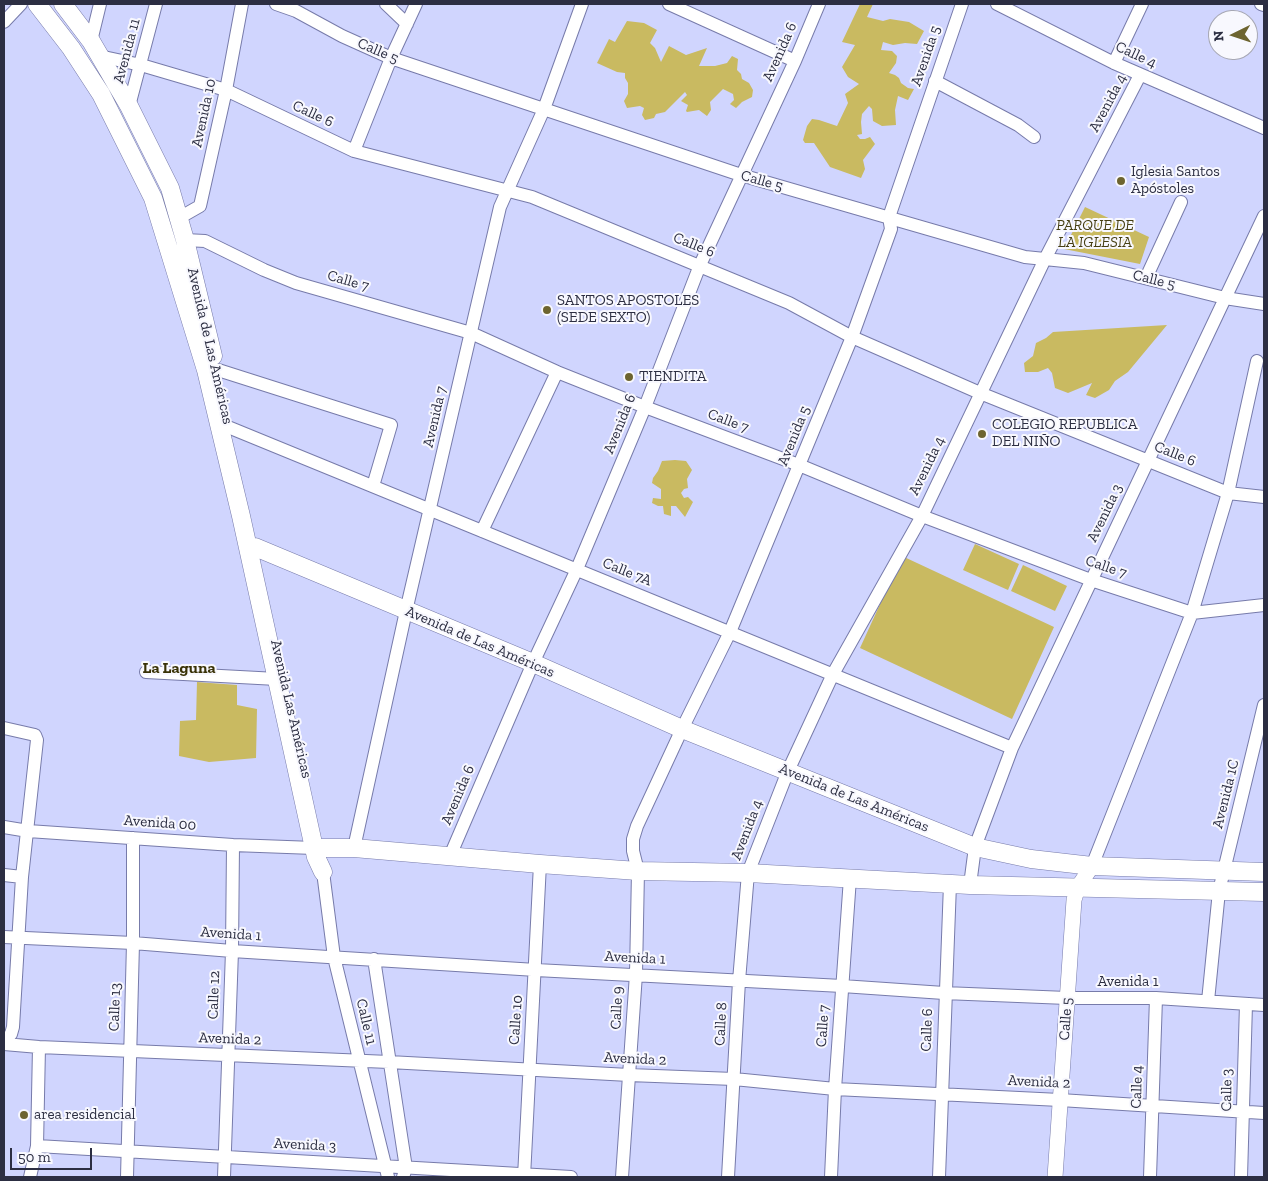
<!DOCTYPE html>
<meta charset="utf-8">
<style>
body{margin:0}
#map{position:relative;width:1268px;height:1181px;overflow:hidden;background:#d0d5fe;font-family:"Zilla Slab",serif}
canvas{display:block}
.frame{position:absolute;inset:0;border:5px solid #2c2e42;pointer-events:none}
.north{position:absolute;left:1208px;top:10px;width:50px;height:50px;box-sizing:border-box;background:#f8f8fe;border:1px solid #a6a7b3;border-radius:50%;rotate:266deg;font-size:14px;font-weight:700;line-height:20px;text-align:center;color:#2c2e42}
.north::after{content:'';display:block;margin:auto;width:18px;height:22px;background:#6d6430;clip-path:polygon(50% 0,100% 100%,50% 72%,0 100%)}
.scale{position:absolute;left:10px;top:1148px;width:82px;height:22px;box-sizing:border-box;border:2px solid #2c2e42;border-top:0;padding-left:6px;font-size:15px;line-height:18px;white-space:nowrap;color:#2c2e42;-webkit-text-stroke:4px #f8f8fe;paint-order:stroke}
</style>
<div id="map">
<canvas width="1268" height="1181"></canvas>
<div class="frame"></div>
<div class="north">N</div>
<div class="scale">50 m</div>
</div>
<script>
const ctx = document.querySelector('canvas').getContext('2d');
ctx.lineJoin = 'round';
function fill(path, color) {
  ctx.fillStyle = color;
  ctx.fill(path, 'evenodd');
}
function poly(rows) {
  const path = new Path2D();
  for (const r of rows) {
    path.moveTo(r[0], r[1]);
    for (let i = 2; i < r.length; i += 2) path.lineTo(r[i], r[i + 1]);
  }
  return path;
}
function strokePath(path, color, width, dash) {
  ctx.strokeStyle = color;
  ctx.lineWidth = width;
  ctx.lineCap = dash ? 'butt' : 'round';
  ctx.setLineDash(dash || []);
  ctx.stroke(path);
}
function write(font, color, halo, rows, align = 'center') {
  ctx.font = font + ' "Zilla Slab",serif';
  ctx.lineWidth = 4;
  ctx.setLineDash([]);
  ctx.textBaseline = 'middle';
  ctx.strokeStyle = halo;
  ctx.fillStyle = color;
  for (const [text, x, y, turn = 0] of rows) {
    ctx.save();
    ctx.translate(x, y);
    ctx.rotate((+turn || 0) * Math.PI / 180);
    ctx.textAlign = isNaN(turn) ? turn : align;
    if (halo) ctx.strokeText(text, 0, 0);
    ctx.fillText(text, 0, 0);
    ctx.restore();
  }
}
fill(poly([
 [860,4,873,4,867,17,883,21,890,19,909,22,924,31,917,44,905,43,893,45,883,42,881,50,892,51,897,56,896,63,889,73,895,75,899,78,901,83,908,88,914,89,908,100,898,96,895,110,896,125,882,126,873,121,872,109,869,106,862,114,861,122,862,134,857,135,860,139,865,139,870,137,875,144,863,160,865,169,861,178,830,167,814,143,805,143,803,140,807,126,812,119,819,120,837,126,848,103,845,94,859,84,848,77,842,67,855,45,842,42],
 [627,21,644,23,657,30,650,43,655,48,661,62,669,46,686,55,707,48,699,66,715,66,727,63,732,56,738,59,737,70,741,74,742,79,749,83,753,90,752,97,742,102,736,108,730,104,734,100,733,94,723,89,710,102,711,110,707,116,699,110,687,112,686,111,688,105,681,101,687,95,685,92,665,112,656,114,654,118,645,120,642,115,644,108,640,106,627,108,624,101,628,94,628,83,625,78,625,73,617,72,597,63,609,39,615,42],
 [1085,207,1149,237,1140,264,1064,249],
 [1167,325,1128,372,1115,381,1109,390,1095,398,1086,395,1092,383,1068,393,1055,388,1052,373,1048,368,1038,372,1025,372,1024,363,1033,356,1036,343,1046,338,1053,332],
 [675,460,686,461,692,470,687,479,688,488,684,489,681,493,684,498,688,497,693,502,685,517,676,506,671,506,671,516,664,514,663,506,658,506,652,503,653,498,661,499,661,489,652,483,653,478,658,471,662,461],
 [975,544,1019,564,1008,590,963,570],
 [902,556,1054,627,1012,719,860,648],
 [1023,565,1067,586,1055,611,1011,591],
 [197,682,237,685,237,705,257,709,256,758,209,762,179,756,180,721,196,720]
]), '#c9ba61');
const minor = poly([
 [276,4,296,11,342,36,391,58,741,175,1025,257,1084,263,1225,298,1264,304],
 [386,4,407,24],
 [669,4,795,61],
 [997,4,1114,63,1264,128],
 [1261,4,1264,5],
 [4,22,21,4],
 [91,41,100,4],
 [99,56,141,65,226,90,354,151,532,197,789,303,852,337,980,393,1228,493,1264,497],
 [1114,63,1142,4],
 [935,81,1018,125,1034,137],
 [129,106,156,4],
 [354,151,391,58,416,4],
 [179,218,200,206,226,90,242,4],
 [185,240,205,241,264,270,296,283,471,333,557,372,645,407,799,465,922,516,1091,580,1192,613,1264,605],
 [1146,278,1181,202],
 [215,369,391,425,373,486],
 [228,427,1012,748],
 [482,531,557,372],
 [146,672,277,679],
 [4,728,35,735,37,740,22,877,13,1027,11,1034,4,1042],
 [4,827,28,831,233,845,314,848],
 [354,848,406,611,500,207,544,109,582,4],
 [450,856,533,663,577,569,645,407,700,265,795,61,819,4],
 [1092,866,1192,613,1228,493,1257,361],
 [323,872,334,957,388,1177],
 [4,875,22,877],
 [970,885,975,847,1012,748,1264,216],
 [4,937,133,943,232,951,536,970,842,986,944,993,1067,998,1156,998,1264,1005],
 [374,959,406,1168,403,1177],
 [1208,1001,1219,891,1264,705],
 [4,1044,39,1047,389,1062,629,1075,734,1079,835,1089,1060,1100,1264,1113],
 [37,1146,571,1177],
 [30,1177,37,1146,39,1047],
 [127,1177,133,943,133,838],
 [224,1177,232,951,233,845],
 [524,1177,540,864],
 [622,1177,636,974,638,871,633,851,633,839,637,826,682,729,730,632,852,337,891,229,889,217,962,4],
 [728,1177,739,981,748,873,788,771,833,674,922,516,1045,259,1140,75],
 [831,1177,835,1089,850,878],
 [939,1177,950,884],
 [1150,1177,1156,998],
 [1241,1177,1246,1004]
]);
const tertiary = poly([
 [1055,1177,1074,900,1078,887,1092,866]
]);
const secondary = poly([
 [37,4,71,48,101,94,153,198,206,370,241,516,316,857,323,872],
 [63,4,91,41,129,106,170,188,185,240,213,356],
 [255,547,533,663,682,729,975,847,1031,859,1092,866,1264,872],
 [314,848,354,848,540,864,638,871,748,873,970,885,1264,892]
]);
strokePath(minor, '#777baa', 14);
strokePath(tertiary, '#777baa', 16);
strokePath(secondary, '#777baa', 19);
strokePath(minor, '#fff', 12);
strokePath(tertiary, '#fff', 15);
strokePath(secondary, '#fff', 18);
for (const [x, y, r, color] of [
 [1121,181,5,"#6d6430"],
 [547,310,5,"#6d6430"],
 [629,377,5,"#6d6430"],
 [982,434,5,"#6d6430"],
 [24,1115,5,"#6d6430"]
]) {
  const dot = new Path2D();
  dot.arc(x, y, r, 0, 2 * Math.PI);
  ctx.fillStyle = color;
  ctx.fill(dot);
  strokePath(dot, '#f8f8fe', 2);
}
write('15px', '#2c2e42', '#f8f8fe', [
 ["Avenida 11",127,51,-75],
 ["Calle 5",378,51,23],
 ["Avenida 6",780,52,-66],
 ["Calle 4",1136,55,25],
 ["Avenida 5",926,56,-71],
 ["Avenida 4",1108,103,-62],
 ["Avenida 10",204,113,-78],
 ["Calle 6",313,114,25],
 ["Calle 5",762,181,16],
 ["Calle 6",694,245,22],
 ["Calle 5",1154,280,14],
 ["Calle 7",348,281,16],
 ["Avenida de Las Américas",210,346,77],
 ["Avenida 7",435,417,-77],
 ["Calle 7",728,421,21],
 ["Avenida 6",620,424,-68],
 ["Avenida 5",794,436,-68],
 ["Calle 6",1175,454,22],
 ["Avenida 4",927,466,-64],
 ["Avenida 3",1105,513,-64],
 ["Calle 7",1106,567,19],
 ["Calle 7A",627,572,22],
 ["Avenida de Las Américas",480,642,23],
 ["Avenida Las Américas",291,709,77],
 ["Avenida 1C",1226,794,-76],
 ["Avenida 6",458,795,-67],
 ["Avenida de Las Américas",854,798,22],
 ["Avenida 00",160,823,4],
 ["Avenida 4",747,830,-69],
 ["Avenida 1",231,934,4],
 ["Avenida 1",635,958,3],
 ["Avenida 1",1128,982],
 ["Calle 12",214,995,-88],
 ["Calle 13",115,1007,-88],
 ["Calle 9",617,1008,-87],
 ["Calle 5",1066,1019,-86],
 ["Calle 10",516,1020,-86],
 ["Calle 11",366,1022,77],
 ["Calle 8",721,1024,-87],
 ["Calle 7",823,1026,-86],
 ["Calle 6",927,1030,-88],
 ["Avenida 2",230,1039,2],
 ["Avenida 2",635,1059,3],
 ["Avenida 2",1039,1082,3],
 ["Calle 4",1137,1087,-88],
 ["Calle 3",1227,1090,-89],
 ["Avenida 3",305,1145,3]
]);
write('15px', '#2c2e42', '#f8f8fe', [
 ["Iglesia Santos",1131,172],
 ["Apóstoles",1131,189],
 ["SANTOS APOSTOLES",557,301],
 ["(SEDE SEXTO)",557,318],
 ["TIENDITA",639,377],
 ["COLEGIO REPUBLICA",992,425],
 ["DEL NIÑO",992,442],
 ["area residencial",34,1115]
], 'left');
write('italic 15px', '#463f13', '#f8f8fe', [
 ["PARQUE DE",1095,226],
 ["LA IGLESIA",1095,243]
]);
write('bold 16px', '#393207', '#f8f8fe', [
 ["La Laguna",179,668]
]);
</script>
